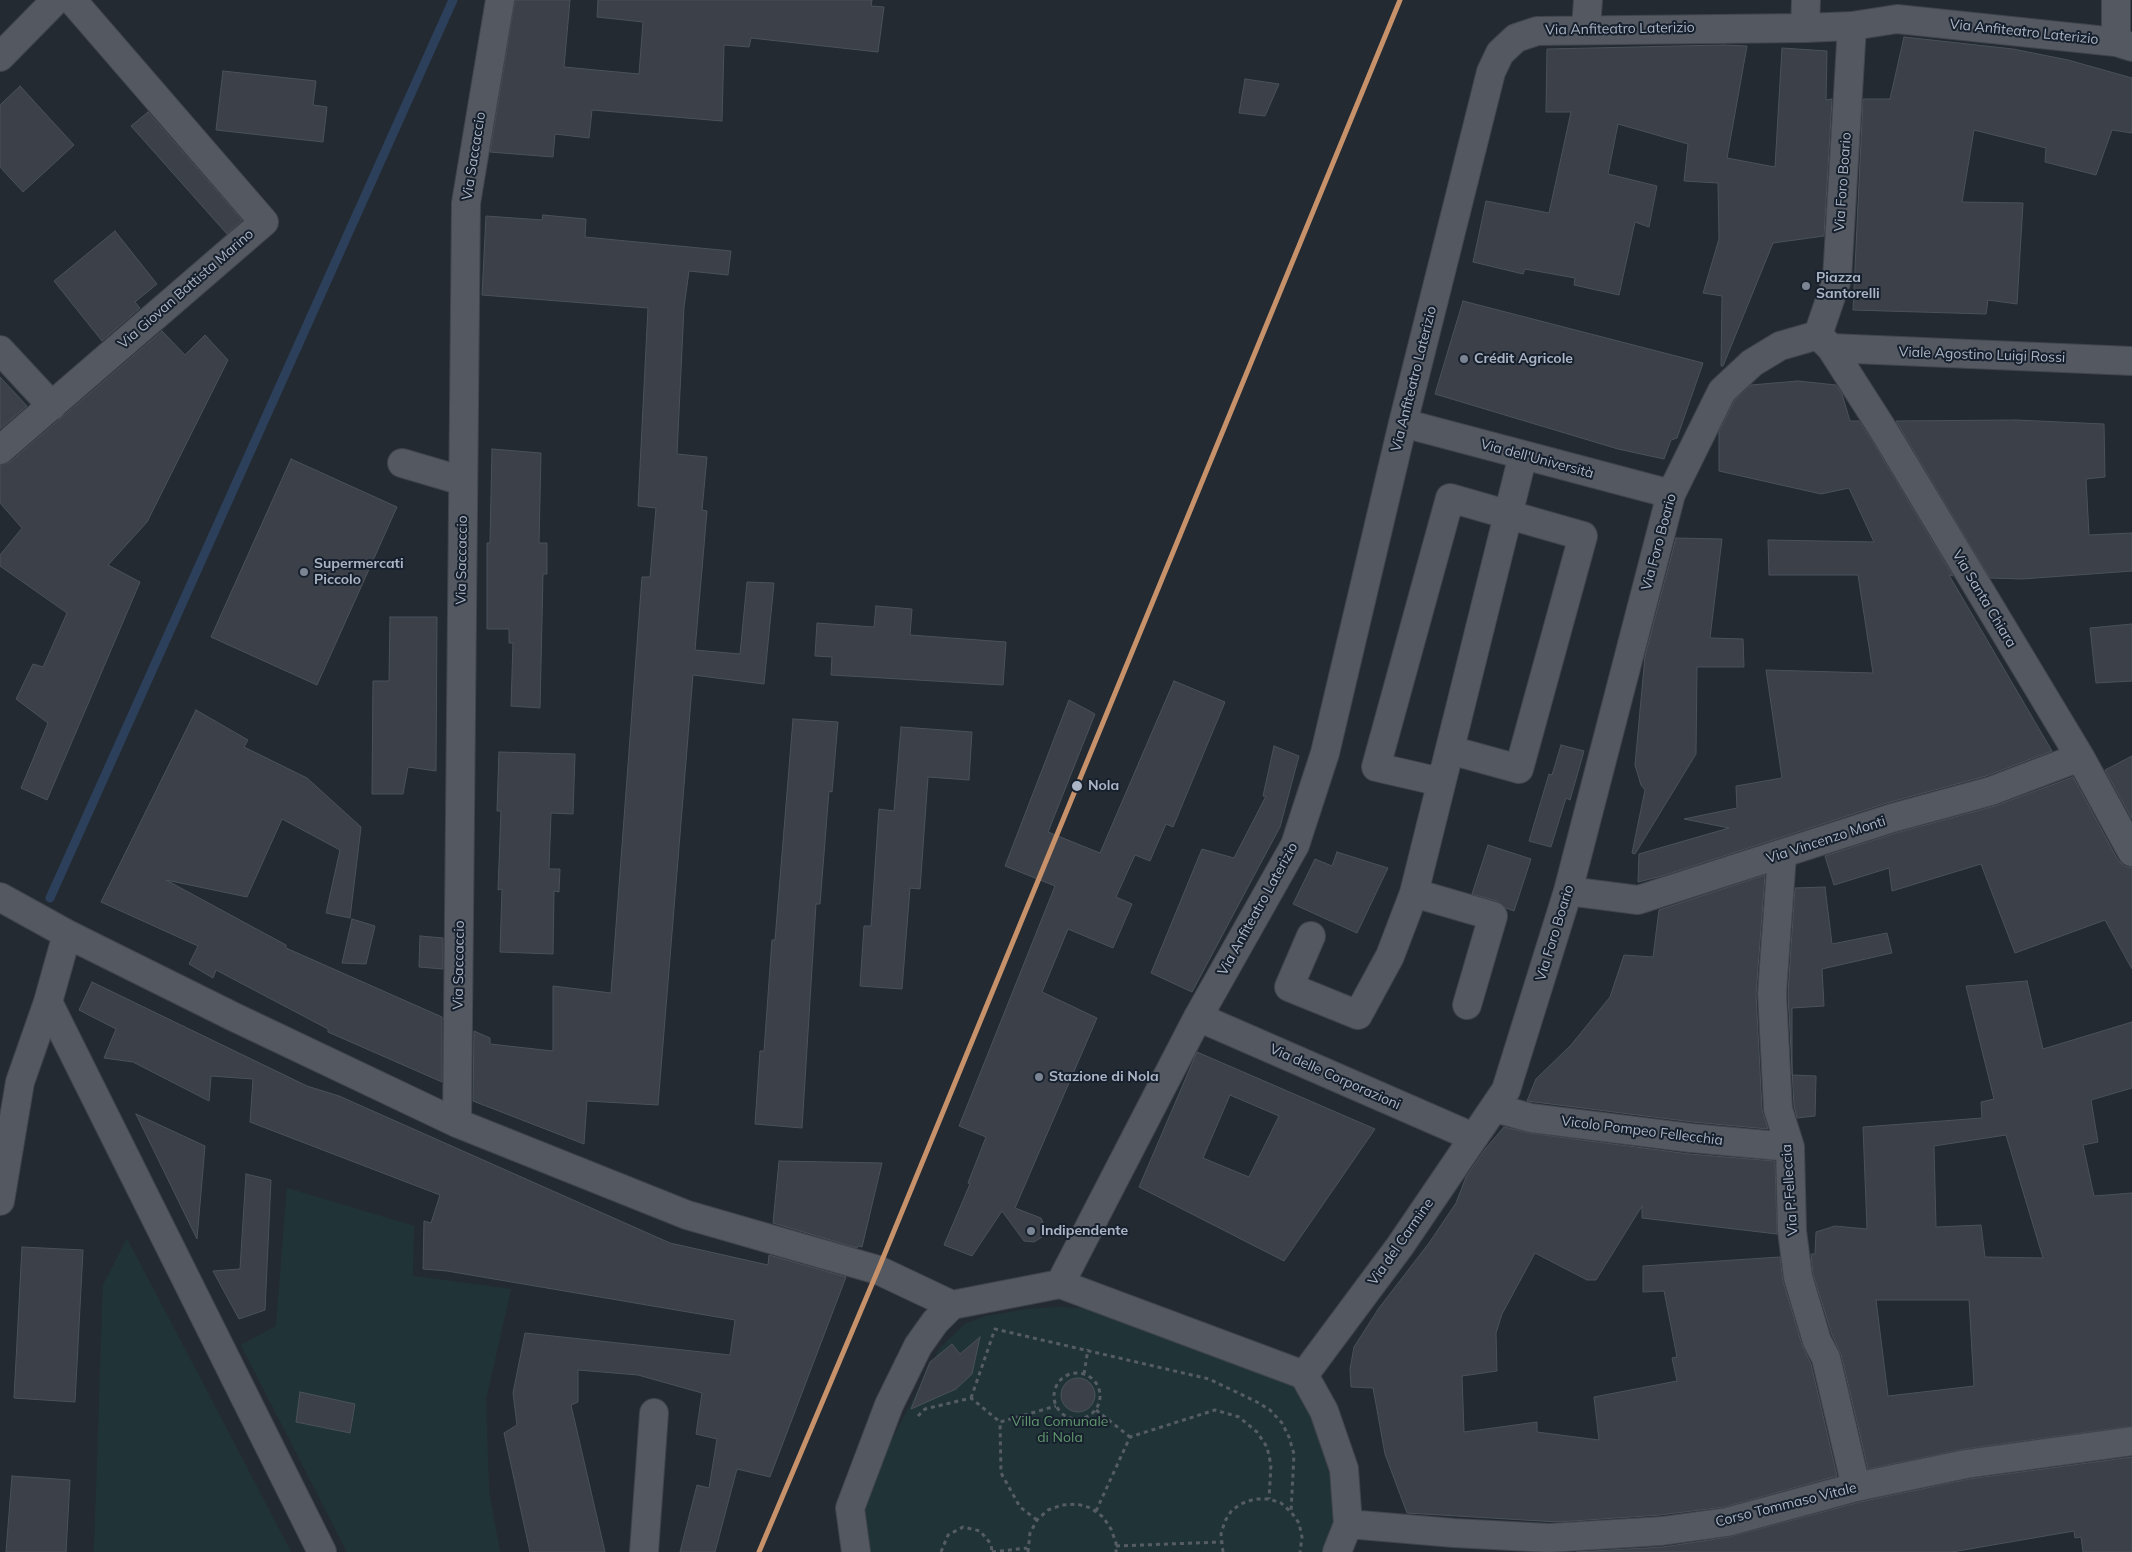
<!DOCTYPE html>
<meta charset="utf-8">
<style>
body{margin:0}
canvas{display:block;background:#232a32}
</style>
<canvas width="2132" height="1552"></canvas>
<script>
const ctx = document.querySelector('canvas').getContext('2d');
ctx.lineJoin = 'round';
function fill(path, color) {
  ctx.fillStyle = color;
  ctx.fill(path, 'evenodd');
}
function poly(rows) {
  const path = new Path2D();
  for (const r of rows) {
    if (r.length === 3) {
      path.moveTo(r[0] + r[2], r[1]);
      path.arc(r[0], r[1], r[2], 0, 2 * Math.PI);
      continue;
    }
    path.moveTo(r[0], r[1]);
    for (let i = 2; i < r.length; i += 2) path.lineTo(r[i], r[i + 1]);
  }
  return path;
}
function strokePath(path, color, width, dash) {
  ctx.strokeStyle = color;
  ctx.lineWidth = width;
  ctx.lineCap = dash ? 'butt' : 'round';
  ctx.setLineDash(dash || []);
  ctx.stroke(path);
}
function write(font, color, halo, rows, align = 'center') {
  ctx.font = font + ' Mulish,sans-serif';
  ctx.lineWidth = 4;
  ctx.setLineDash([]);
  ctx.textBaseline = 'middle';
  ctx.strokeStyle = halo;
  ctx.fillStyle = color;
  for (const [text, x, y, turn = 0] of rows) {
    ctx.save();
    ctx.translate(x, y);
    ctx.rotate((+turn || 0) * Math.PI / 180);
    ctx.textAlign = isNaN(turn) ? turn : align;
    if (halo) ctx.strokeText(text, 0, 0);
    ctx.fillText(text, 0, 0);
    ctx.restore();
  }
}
fill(poly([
 [287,1188,414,1226,413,1276,511,1289,486,1399,489,1492,500,1552,347,1552,241,1345,276,1326],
 [127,1239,196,1370,291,1552,94,1552,103,1285],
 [1059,1307,1091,1309,1291,1382,1309,1407,1333,1469,1338,1513,1328,1552,868,1552,864,1508,870,1482,940,1348,965,1324,986,1316,1028,1309]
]), '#203438');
strokePath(poly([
 [50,898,453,0]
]), '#2c405b', 9);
const building = poly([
 [515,0,570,0,564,67,639,74,643,22,597,17,598,0,872,0,871,6,884,7,878,52,751,38,749,47,724,45,722,121,592,110,589,138,555,134,553,157,490,152,515,0],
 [1904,37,2013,49,2068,60,2132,78,2132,133,2112,130,2096,175,2045,162,2046,148,1974,130,1962,202,2023,203,2017,304,1988,300,1986,314,1853,310,1863,99,1890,99,1904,37],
 [1723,45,1747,46,1727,158,1775,167,1782,48,1827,51,1826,100,1832,99,1824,236,1773,243,1723,366,1721,366,1722,296,1703,293,1719,239,1718,183,1684,181,1688,144,1618,124,1608,174,1657,186,1649,227,1635,222,1619,295,1574,285,1575,278,1525,269,1523,274,1473,262,1486,201,1549,213,1571,112,1546,112,1547,49,1723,45],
 [223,71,316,81,313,105,327,107,323,142,216,130,223,71],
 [1245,79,1279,84,1265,116,1239,113,1245,79],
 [20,86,74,145,23,192,0,167,0,105,20,86],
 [148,112,242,220,227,234,131,126,148,112],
 [543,215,586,219,585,237,731,251,728,275,689,271,684,307,677,454,707,457,702,510,707,511,695,650,740,654,747,582,774,583,764,684,693,675,658,1105,587,1101,584,1144,473,1101,474,1031,490,1038,490,1044,553,1051,553,986,611,993,642,577,650,577,656,508,638,506,648,308,482,295,486,216,542,220,543,215],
 [115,231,157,284,135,302,140,308,102,341,54,281,115,231],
 [1463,301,1703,363,1677,438,1671,440,1664,459,1618,449,1435,394,1463,301],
 [162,331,185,355,205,335,228,360,147,522,108,565,140,582,47,800,21,788,48,723,16,699,33,664,43,667,67,613,0,566,0,555,22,528,0,503,0,465,10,462,162,331],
 [0,377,27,406,0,429,0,377],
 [1798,381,1836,385,1842,394,1850,421,1859,421,1871,439,1953,576,1949,575,2052,751,1986,776,1887,803,1662,876,1638,882,1639,854,1729,828,1684,819,1737,808,1736,786,1782,778,1766,670,1873,673,1858,575,1769,575,1768,540,1874,542,1849,488,1821,494,1719,471,1719,431,1735,400,1751,385,1798,381],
 [2016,420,2104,424,2105,477,2086,479,2089,535,2132,533,2132,571,2022,579,1990,578,1896,421,2016,420],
 [492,449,541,453,539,543,547,543,547,574,543,574,540,708,511,706,513,643,509,643,509,629,487,629,487,543,490,543,492,449],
 [291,459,397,507,317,685,211,637,291,459],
 [1676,538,1722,539,1710,638,1743,639,1744,667,1697,667,1696,754,1635,854,1632,853,1645,790,1641,785,1635,765,1645,656,1676,538],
 [876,606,912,609,910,635,1006,642,1003,685,831,675,832,657,815,656,817,623,874,627,876,606],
 [390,617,437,617,436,771,408,767,403,794,372,794,373,681,389,681,390,617],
 [2132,624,2132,681,2096,683,2090,628,2132,624],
 [1174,681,1225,702,1173,827,1166,824,1150,861,1135,855,1116,897,1132,904,1113,948,1068,929,1042,992,1097,1018,1015,1208,1041,1218,1045,1227,1044,1233,1042,1237,1034,1242,1024,1241,1002,1211,972,1256,944,1245,970,1184,968,1183,986,1137,959,1126,1055,886,1005,866,1069,700,1095,714,1048,832,1100,853,1174,681],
 [196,710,248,740,244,747,307,778,361,827,350,918,326,913,340,850,282,819,247,897,166,880,286,945,286,948,442,1017,442,1082,328,1032,328,1029,216,970,213,978,189,964,198,946,101,902,196,710],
 [793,719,838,722,832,792,829,791,820,904,816,904,802,1128,755,1124,760,1051,764,1051,772,940,775,940,793,719],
 [901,727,972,732,969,780,928,777,920,889,910,888,902,989,860,986,864,926,871,926,879,809,894,811,901,727],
 [1561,745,1584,751,1570,800,1566,798,1551,847,1529,841,1549,774,1552,775,1561,745],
 [1274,746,1299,756,1280,827,1192,992,1151,973,1202,849,1234,858,1266,796,1263,796,1274,746],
 [499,752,575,754,573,814,551,813,549,869,560,869,559,892,554,891,553,954,500,952,502,889,498,890,501,811,497,811,499,752],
 [2132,756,2132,819,2105,770,2132,756],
 [2073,777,2118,860,2124,866,2132,868,2132,969,2105,920,2015,953,1981,864,1892,891,1889,868,1834,885,1825,856,1896,833,1995,806,2073,777],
 [1488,845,1531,859,1514,911,1506,908,1497,901,1472,894,1488,845],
 [1337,852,1388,868,1357,933,1293,904,1315,859,1332,866,1337,852],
 [1765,875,1756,994,1762,1110,1768,1129,1693,1122,1527,1101,1536,1079,1571,1045,1610,997,1624,955,1653,957,1659,910,1765,875],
 [1825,887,1832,944,1887,933,1892,953,1822,969,1824,1006,1792,1008,1792,1075,1816,1076,1815,1116,1797,1118,1794,1106,1788,993,1795,888,1825,887],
 [352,919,375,926,366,964,342,963,352,919],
 [420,936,443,938,443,969,419,967,420,936],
 [2027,981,2043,1049,2132,1022,2132,1088,2091,1100,2098,1142,2083,1145,2094,1196,2132,1193,2132,1426,1964,1449,1868,1469,1841,1354,1832,1335,1813,1274,1811,1254,1815,1254,1816,1232,1835,1226,1867,1229,1863,1127,1982,1118,1981,1102,1994,1099,1966,986,2027,981],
 [2006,1135,2043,1258,1985,1257,1981,1225,1936,1227,1934,1146,2006,1135],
 [1876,1300,1969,1300,1974,1386,1888,1396,1876,1300],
 [92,982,307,1086,339,1096,670,1243,768,1265,769,1255,846,1277,770,1477,737,1469,715,1552,680,1552,697,1485,709,1488,717,1439,696,1434,702,1393,638,1375,578,1370,578,1402,571,1405,605,1552,530,1552,504,1433,517,1425,513,1393,525,1333,730,1355,735,1320,447,1271,423,1269,424,1221,431,1223,440,1195,250,1122,253,1079,211,1076,209,1101,133,1062,104,1058,116,1029,79,1010,92,982],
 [1197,1052,1375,1129,1284,1261,1139,1187,1197,1052],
 [1230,1095,1279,1116,1249,1177,1203,1158,1230,1095],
 [136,1114,205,1146,197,1239,136,1114],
 [1504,1127,1529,1133,1689,1154,1775,1161,1777,1234,1642,1218,1642,1206,1596,1280,1587,1280,1535,1253,1502,1314,1496,1333,1497,1371,1462,1376,1464,1432,1537,1422,1537,1432,1599,1440,1594,1397,1677,1381,1672,1358,1677,1357,1664,1291,1643,1292,1643,1266,1780,1257,1783,1281,1802,1345,1811,1364,1837,1476,1724,1507,1660,1515,1558,1522,1407,1513,1385,1454,1373,1388,1351,1387,1350,1369,1354,1347,1379,1308,1429,1243,1456,1203,1466,1177,1486,1148,1504,1127],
 [779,1161,882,1163,862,1247,858,1246,857,1248,773,1223,779,1161],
 [246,1174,271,1180,265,1310,239,1319,213,1271,240,1269,246,1174],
 [22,1247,83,1250,75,1402,14,1398,22,1247],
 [980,1337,972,1374,956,1389,911,1409,930,1362,952,1344,960,1354,980,1337],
 [1078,1395,17],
 [300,1392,355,1404,350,1433,296,1422,300,1392],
 [2132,1457,2132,1552,2083,1552,2081,1537,2075,1538,2074,1531,1952,1552,1576,1552,1663,1547,1729,1537,1860,1502,1969,1479,2132,1457],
 [12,1476,70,1480,66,1552,6,1552,12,1476]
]);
fill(building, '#3b4049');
strokePath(building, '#4a515a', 1);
const minor = poly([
 [1586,28,1588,0],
 [1805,28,1806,0],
 [2116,42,2116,0],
 [0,57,56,0],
 [1818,335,1831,348,1884,431,2080,757,2132,852],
 [1831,348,2132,361],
 [0,350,52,406],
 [1403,423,1671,494],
 [0,450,264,222,72,0],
 [402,463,463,481],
 [1441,782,1376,767,1450,498,1583,536,1519,769,1450,750],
 [1782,855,1772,993,1778,1109,1790,1147,1792,1231,1798,1277,1817,1341,1826,1358,1856,1487],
 [1568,891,1638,900,1892,818,1991,791,2080,757],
 [1414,893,1493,916,1467,1005],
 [0,897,67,934,234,1017,457,1123,687,1215,878,1270,952,1305],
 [1311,936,1289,987,1358,1015,1390,956,1414,893,1523,455],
 [48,1002,322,1552],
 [1198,1017,1473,1137],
 [1495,1108,1531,1118,1691,1138,1790,1147],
 [457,1123,466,203,500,0],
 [0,1201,20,1082,48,1002,67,934],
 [1060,1284,1198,1017,1295,845,1325,753,1403,423,1491,72,1500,53,1516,38,1537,31,1805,28,1852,26,1897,19,2116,42,2132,47],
 [1304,1375,1400,1246,1506,1090,1568,891,1671,494,1722,391,1752,363,1780,346,1818,335,1837,279,1852,26],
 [1348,1524,1454,1533,1549,1538,1662,1531,1727,1522,1856,1487,1966,1464,2132,1441],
 [644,1552,654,1413],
 [856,1552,850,1508,889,1405,918,1346,935,1322,952,1305,1060,1284,1304,1375,1324,1411,1344,1469,1348,1524,1337,1552]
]);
strokePath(minor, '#40444b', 30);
strokePath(poly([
 [1077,1396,23],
 [1084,1374,1088,1349],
 [971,1398,995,1329,1209,1379,1257,1402,1270,1410,1282,1423,1289,1437,1294,1454,1291,1512],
 [1096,1410,1130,1437],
 [918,1416,925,1409,971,1398,1000,1422],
 [1096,1511,1130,1437,1215,1410,1239,1417,1257,1432,1267,1447,1271,1465,1269,1499],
 [1037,1520,1020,1507,1001,1473,1000,1422,1056,1406],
 [1116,1546,1221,1542],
 [941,1552,948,1535,963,1527,980,1531,991,1544,992,1552],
 [992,1552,1027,1548],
 [1028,1552,1030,1533,1037,1520,1048,1510,1062,1505,1077,1504,1091,1508,1103,1517,1111,1529,1116,1543,1116,1552],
 [1223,1552,1221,1534,1225,1521,1232,1510,1243,1503,1255,1499,1269,1499,1281,1503,1291,1512,1299,1523,1302,1537,1300,1552]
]), '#565c63', 3, [4, 4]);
strokePath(minor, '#535861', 28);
strokePath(poly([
 [759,1552,878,1270,1400,0]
]), '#c7916a', 5);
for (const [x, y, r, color] of [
 [1806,286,5,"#7b8492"],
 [1464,359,5,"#7b8492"],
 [304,572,5,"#7b8492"],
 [1077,786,6,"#abb5c6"],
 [1039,1077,5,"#7b8492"],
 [1031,1231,5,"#7b8492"]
]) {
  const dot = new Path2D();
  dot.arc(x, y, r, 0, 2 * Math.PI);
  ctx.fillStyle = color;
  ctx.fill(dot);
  strokePath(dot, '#17202d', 2);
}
write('14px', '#abb5c6', '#17202d', [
 ["Via Anfiteatro Laterizio",1620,29,-1],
 ["Via Anfiteatro Laterizio",2024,32,6],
 ["Via Saccaccio",474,156,-81],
 ["Via Foro Boario",1843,182,-86],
 ["Via Giovan Battista Marino",186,289,-41],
 ["Viale Agostino Luigi Rossi",1982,355,2],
 ["Via Anfiteatro Laterizio",1414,379,-76],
 ["Via dell'Università",1537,459,15],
 ["Via Foro Boario",1659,542,-75],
 ["Via Saccaccio",462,560,-89],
 ["Via Santa Chiara",1984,599,59],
 ["Via Vincenzo Monti",1826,840,-18],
 ["Via Anfiteatro Laterizio",1258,909,-61],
 ["Via Foro Boario",1555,933,-73],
 ["Via Saccaccio",459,965,-89],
 ["Via delle Corporazioni",1335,1077,24],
 ["Vicolo Pompeo Fellecchia",1642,1131,7],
 ["Via P.Felleccia",1790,1190,-94],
 ["Via del Carmine",1401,1242,-55],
 ["Corso Tommaso Vitale",1786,1505,-14]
]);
write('bold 14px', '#abb5c6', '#17202d', [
 ["Piazza",1816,278],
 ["Santorelli",1816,294],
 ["Crédit Agricole",1474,359],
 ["Supermercati",314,564],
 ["Piccolo",314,580],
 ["Stazione di Nola",1049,1077],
 ["Indipendente",1041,1231]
], 'left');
write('bold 14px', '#abb5c6', '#17202d', [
 ["Nola",1088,786]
], 'left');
write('14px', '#60986d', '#17202d', [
 ["Villa Comunale",1060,1422],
 ["di Nola",1060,1438]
]);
</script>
